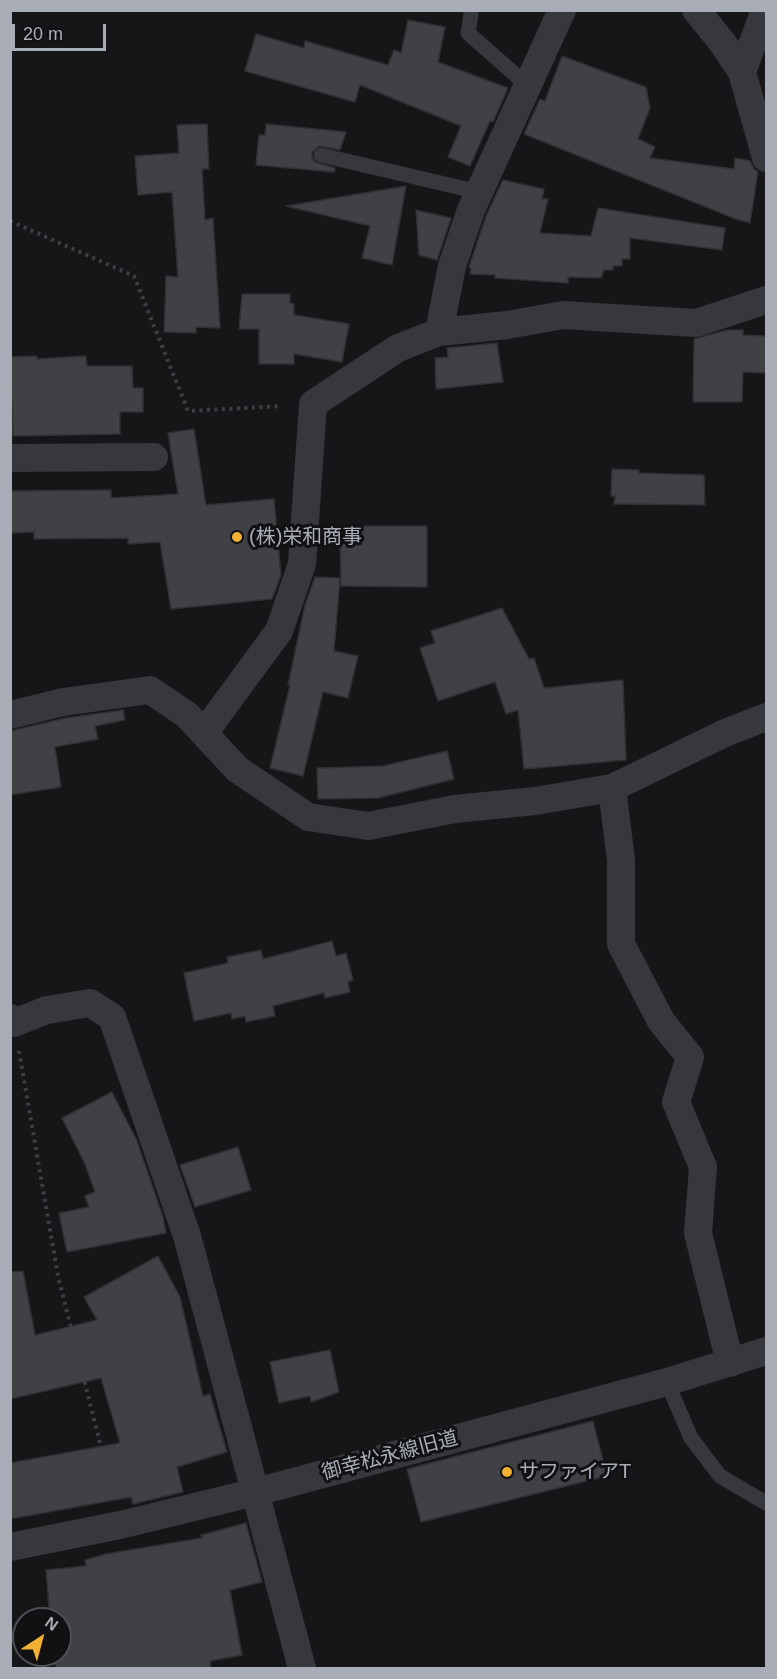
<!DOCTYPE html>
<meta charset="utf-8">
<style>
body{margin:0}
#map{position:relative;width:777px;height:1679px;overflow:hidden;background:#161618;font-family:Arial,sans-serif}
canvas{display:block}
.frame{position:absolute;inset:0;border:12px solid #a8adb8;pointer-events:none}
.north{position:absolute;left:12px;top:1607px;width:60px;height:60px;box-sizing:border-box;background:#111113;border:2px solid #4d4f55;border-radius:50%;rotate:36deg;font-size:16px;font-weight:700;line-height:24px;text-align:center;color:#a8adb8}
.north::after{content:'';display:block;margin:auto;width:21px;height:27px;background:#f2b134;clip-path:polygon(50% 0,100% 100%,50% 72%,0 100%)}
.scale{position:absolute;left:12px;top:24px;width:94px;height:27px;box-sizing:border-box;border:3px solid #a8adb8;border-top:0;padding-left:8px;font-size:18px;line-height:21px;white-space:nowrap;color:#a8adb8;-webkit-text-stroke:4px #111113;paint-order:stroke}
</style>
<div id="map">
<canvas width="777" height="1679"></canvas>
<div class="frame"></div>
<div class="north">N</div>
<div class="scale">20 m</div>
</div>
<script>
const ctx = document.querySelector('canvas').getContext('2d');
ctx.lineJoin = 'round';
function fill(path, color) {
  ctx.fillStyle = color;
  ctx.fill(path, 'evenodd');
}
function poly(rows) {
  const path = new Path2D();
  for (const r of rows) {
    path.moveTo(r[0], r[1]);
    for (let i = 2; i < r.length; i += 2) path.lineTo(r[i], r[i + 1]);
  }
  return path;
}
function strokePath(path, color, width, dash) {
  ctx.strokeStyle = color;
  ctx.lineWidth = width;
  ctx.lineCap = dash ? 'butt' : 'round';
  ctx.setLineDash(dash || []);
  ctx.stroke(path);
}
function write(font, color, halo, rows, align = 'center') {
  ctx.font = font + ' Arial,"Noto Sans JP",sans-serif';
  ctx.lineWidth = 6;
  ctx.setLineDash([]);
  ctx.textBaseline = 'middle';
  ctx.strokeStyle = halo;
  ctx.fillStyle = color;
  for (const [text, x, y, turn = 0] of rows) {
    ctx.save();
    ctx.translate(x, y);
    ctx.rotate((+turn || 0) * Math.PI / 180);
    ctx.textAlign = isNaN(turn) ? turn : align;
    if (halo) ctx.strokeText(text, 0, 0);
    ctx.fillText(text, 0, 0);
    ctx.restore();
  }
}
const building = poly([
 [408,20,445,27,438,62,508,88,493,122,490,121,470,166,448,157,461,126,360,85,355,102,245,71,256,34,304,48,305,41,388,65,394,50,401,53,408,20],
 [562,56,646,87,650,108,638,139,655,147,650,158,734,169,735,158,750,161,754,169,758,172,750,223,736,219,524,134,540,99,545,101,562,56],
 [207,124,209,169,202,169,205,220,213,218,220,328,196,327,196,333,164,332,166,276,178,277,172,192,138,195,135,156,179,153,177,125,207,124],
 [266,124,346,132,340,150,319,146,312,152,312,157,315,162,335,168,334,172,256,165,259,135,265,135,266,124],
 [503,180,544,189,542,199,548,199,540,233,591,236,598,208,725,228,722,250,630,238,630,259,622,259,622,266,613,266,613,270,604,270,601,278,568,277,568,283,495,278,495,275,470,274,471,268,469,267,486,216,503,180],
 [406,186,392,265,362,258,370,226,286,206,406,186],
 [416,210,451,218,437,260,419,255,416,210],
 [242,294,290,294,290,303,294,304,294,315,349,324,342,362,294,354,294,364,259,364,259,329,239,329,242,294],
 [727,330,743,330,743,335,766,336,766,373,743,372,742,402,693,402,694,339,727,330],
 [497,343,503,382,436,389,435,358,448,357,447,348,497,343],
 [37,356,37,359,86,356,87,366,132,366,133,388,143,388,143,412,120,412,120,434,13,436,10,357,37,356],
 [194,429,206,505,274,499,281,575,272,599,171,609,160,542,128,544,128,538,34,539,34,532,10,533,10,491,111,490,111,498,178,494,168,433,194,429],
 [612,469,639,470,639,473,704,475,705,505,614,504,615,496,611,496,612,469],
 [340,526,427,526,427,587,341,586,340,526],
 [315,577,340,578,334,651,358,656,348,698,323,692,303,776,270,768,290,685,288,685,305,605,315,577],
 [502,608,529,659,534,658,544,688,623,680,626,760,524,769,518,710,506,714,495,682,438,701,420,648,435,643,431,631,502,608],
 [123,710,125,720,95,726,98,739,55,747,61,787,10,795,10,731,66,718,123,710],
 [447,751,454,779,378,798,318,799,317,768,383,766,447,751],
 [332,941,336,956,346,953,353,980,348,982,350,992,325,998,324,993,273,1006,275,1016,246,1022,245,1016,232,1019,231,1013,194,1021,184,973,228,963,227,957,261,950,263,959,332,941],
 [112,1092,137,1141,163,1217,166,1233,67,1252,59,1213,89,1207,85,1196,95,1192,85,1164,62,1118,112,1092],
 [238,1147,251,1190,195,1207,180,1165,238,1147],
 [158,1256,180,1297,203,1396,210,1394,227,1452,177,1467,183,1492,133,1504,131,1497,10,1519,10,1463,120,1443,101,1378,10,1399,10,1272,23,1271,35,1335,97,1320,84,1297,158,1256],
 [330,1350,339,1392,311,1402,310,1396,279,1403,270,1362,330,1350],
 [593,1421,607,1476,421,1522,407,1469,593,1421],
 [246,1523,262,1582,230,1590,242,1655,210,1661,211,1668,56,1668,55,1656,54,1655,60,1655,60,1619,50,1619,46,1570,86,1566,85,1560,106,1554,202,1538,201,1535,246,1523]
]);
fill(building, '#404145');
strokePath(building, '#303034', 1.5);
strokePath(poly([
 [10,221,134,276,188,411,282,406],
 [19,1051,58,1276,113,1495]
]), '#3d3f44', 4, [3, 4.5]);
strokePath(poly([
 [471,14,468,33,527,85],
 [321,155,479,192],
 [667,1382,691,1438,720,1476,766,1503]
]), '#37383d', 15);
strokePath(poly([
 [696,10,722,42,742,72,766,158],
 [742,72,765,10],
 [439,332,452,266,471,210,562,10],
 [10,458,154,457],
 [10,715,63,702,150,690,187,715,237,769,308,817,368,826,455,809,535,801,612,788,725,733,766,717],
 [204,733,279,631,302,564,313,404,398,348,439,332,507,325,563,315,696,323,766,300],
 [612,788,621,860,621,944,661,1021,690,1057,676,1102,703,1167,698,1233,730,1363],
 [10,1018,14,1023,47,1010,90,1003,112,1017,187,1236,302,1668],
 [10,1547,120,1525,256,1492,667,1382,766,1351]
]), '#37383d', 28);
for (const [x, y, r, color] of [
 [237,537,6,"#f2b134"],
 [507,1472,6,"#f2b134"]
]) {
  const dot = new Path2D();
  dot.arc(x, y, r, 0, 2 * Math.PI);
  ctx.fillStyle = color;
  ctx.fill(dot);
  strokePath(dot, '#111113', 2);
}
write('20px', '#a8adb8', '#111113', [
 ["(株)栄和商事",249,537],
 ["サファイアT",519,1472]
], 'left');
write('20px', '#a8adb8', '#111113', [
 ["御幸松永線旧道",390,1456,-15]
]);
</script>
